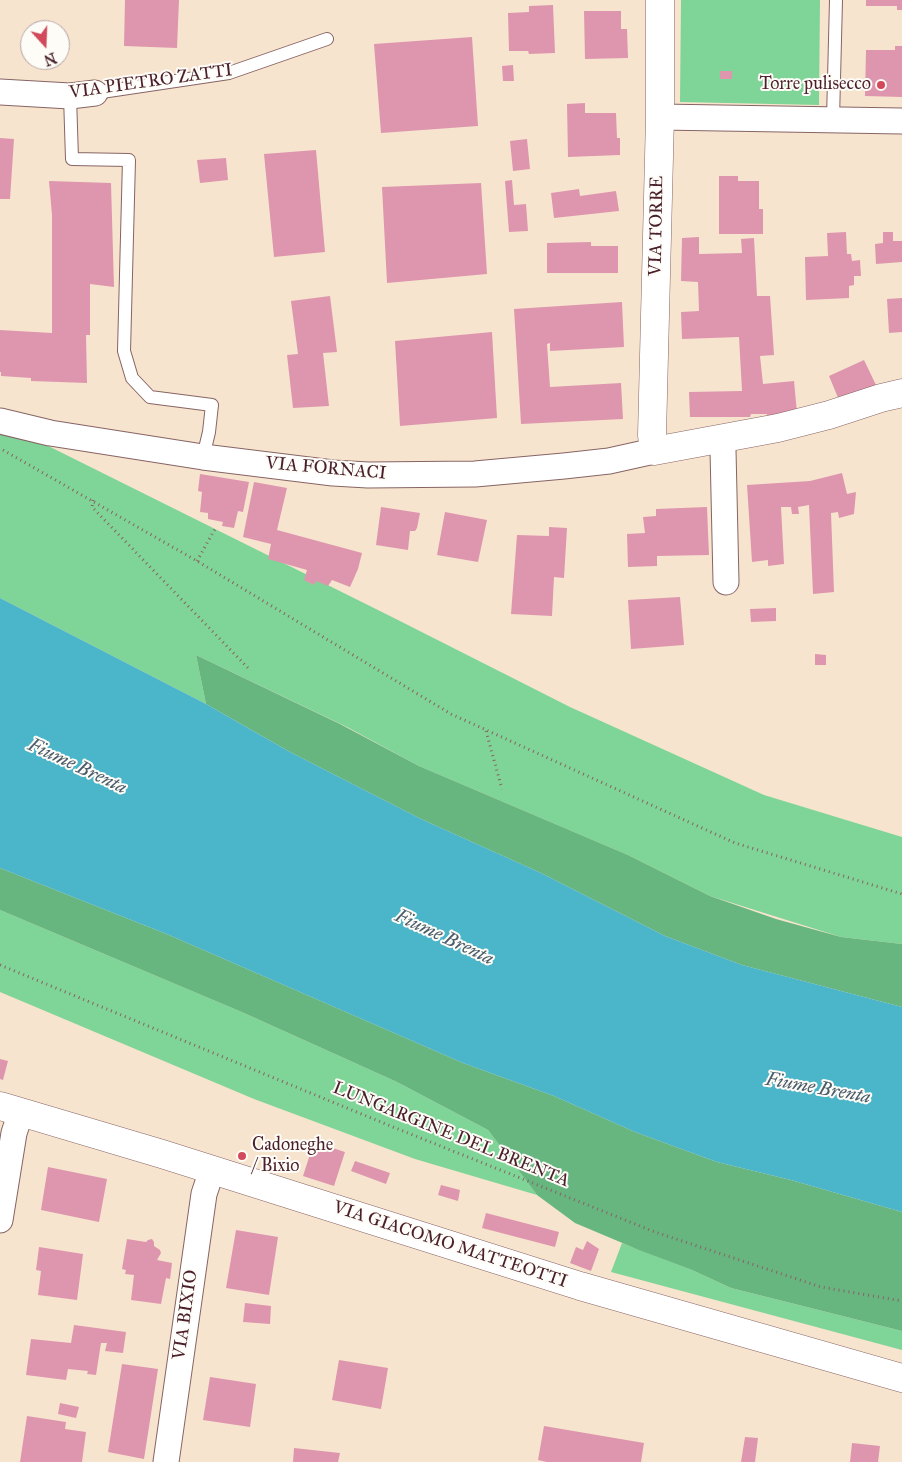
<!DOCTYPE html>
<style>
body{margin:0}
#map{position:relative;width:902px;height:1462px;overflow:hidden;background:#f7e4ce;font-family:"IM FELL Great Primer",serif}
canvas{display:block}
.north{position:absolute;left:20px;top:20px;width:50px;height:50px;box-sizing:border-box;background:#fdfcf7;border:1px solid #b5a4a5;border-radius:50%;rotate:160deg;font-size:14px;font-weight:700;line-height:20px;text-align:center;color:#4a1f2b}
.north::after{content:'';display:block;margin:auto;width:18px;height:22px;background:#d1495b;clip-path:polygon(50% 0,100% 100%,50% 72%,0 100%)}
</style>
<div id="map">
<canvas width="902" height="1462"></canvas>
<div class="north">N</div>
</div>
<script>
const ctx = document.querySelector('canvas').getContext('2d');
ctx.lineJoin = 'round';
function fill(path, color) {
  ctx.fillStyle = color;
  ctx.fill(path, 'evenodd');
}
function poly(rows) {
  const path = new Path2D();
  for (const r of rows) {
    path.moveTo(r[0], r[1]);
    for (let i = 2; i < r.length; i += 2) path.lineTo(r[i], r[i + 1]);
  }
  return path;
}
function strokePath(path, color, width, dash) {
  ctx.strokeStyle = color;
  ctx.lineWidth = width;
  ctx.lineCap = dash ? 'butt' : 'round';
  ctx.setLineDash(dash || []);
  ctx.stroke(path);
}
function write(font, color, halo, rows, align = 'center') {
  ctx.font = font + ' "IM FELL Great Primer",serif';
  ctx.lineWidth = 4;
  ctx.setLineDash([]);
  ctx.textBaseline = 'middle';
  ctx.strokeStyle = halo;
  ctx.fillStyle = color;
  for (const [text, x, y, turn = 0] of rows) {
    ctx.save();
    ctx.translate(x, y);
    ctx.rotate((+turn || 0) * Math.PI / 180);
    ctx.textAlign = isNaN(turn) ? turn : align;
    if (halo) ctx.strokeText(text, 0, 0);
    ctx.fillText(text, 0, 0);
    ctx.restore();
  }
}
fill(poly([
 [681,0,820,0,819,105,680,102],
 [0,422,394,618,570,707,764,795,902,837,902,944,841,937,710,896,628,855,419,766,347,727,196,655,206,704,0,598],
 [0,910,244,1013,397,1082,488,1130,537,1195,415,1159,254,1099,0,992],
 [622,1243,692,1270,731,1288,902,1331,902,1350,611,1272]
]), '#7fd497');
fill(poly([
 [196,655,340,724,419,766,628,855,710,896,776,919,841,937,902,944,902,1007,742,965,665,936,541,873,421,819,290,752,206,704],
 [0,868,169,935,463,1063,554,1096,635,1132,717,1162,791,1180,902,1212,902,1331,731,1288,692,1270,639,1250,575,1223,537,1195,488,1130,397,1082,244,1013,0,910]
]), '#67b680');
fill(poly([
 [0,598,206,704,290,752,421,819,541,873,665,936,742,965,902,1007,902,1212,791,1180,717,1162,635,1132,554,1096,463,1063,169,935,0,868]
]), '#4bb5c9');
fill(poly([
 [125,0,179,0,177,48,124,46],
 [866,0,902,0,902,10,897,10,897,6,866,6],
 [553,5,555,53,529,54,528,51,509,51,508,13,529,12,529,6],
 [584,11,621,11,621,29,627,29,628,58,585,59],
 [472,37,478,126,381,133,374,44],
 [895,46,902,46,902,97,865,96,866,50,895,50],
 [513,65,514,81,503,81,502,66],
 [720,71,732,71,732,79,720,79],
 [585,103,585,113,616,113,617,138,620,138,620,155,568,157,567,104],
 [0,138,14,139,10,199,0,199],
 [527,139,530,169,513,171,510,141],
 [316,150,325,252,274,257,264,154],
 [226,158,228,180,200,183,197,160],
 [719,176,738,176,738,181,759,181,759,209,763,209,763,234,719,234],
 [512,180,514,205,526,204,528,231,509,232,505,181],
 [49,181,111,183,114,287,90,284,90,335,86,335,87,383,31,381,31,378,1,376,1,372,0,372,0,330,52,333,52,215],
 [481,183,487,274,387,283,382,187],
 [579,189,580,196,616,191,619,211,554,218,551,193],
 [846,232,847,254,851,254,852,261,860,260,861,276,854,276,854,285,849,286,849,298,806,300,805,257,828,256,827,233],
 [883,232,893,232,893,241,902,241,902,262,876,264,875,244,883,243],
 [699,237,699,254,742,253,741,239,754,238,757,296,770,296,774,355,760,356,763,384,794,381,797,413,767,418,767,414,751,414,750,417,690,417,689,392,742,391,739,337,682,339,681,312,699,311,698,282,681,281,682,238],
 [591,242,591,246,618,246,618,273,547,273,547,243],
 [330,296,337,352,323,353,329,406,293,408,287,355,298,354,291,301],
 [902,298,902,332,889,333,887,299],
 [622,302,624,347,550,351,550,343,547,344,550,387,621,383,623,419,521,424,514,309],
 [492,332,497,418,400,426,395,341],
 [864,360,876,385,839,400,829,376],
 [842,473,847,494,856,492,854,514,839,518,838,512,831,513,834,592,813,594,809,505,798,507,799,514,792,514,791,507,781,507,784,564,768,566,768,560,752,562,747,485,810,481],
 [200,474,249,482,243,512,238,511,234,528,222,526,223,522,208,519,208,513,200,512,202,492,198,491],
 [254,482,287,488,277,530,362,553,358,569,350,587,332,580,328,586,316,581,314,585,304,580,307,570,268,559,271,544,243,537],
 [381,507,420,513,417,528,415,531,410,531,408,550,376,545],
 [707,507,709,555,657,556,657,566,628,567,627,534,645,533,643,517,656,516,656,509],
 [445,512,487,520,478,562,437,555],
 [549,527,567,528,564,578,554,577,552,616,511,614,517,535,549,536],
 [680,597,684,645,631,649,628,600],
 [776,608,776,621,751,622,750,609],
 [815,654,826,655,826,665,815,665],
 [0,1059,8,1061,3,1080,0,1079],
 [314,1142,345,1152,334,1186,303,1176],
 [355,1161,390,1173,386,1184,351,1171],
 [48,1167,107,1179,99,1222,41,1210],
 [441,1185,460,1190,458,1201,438,1195],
 [486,1213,559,1232,555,1247,482,1228],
 [236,1230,278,1237,269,1295,226,1288],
 [127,1239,146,1242,148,1240,152,1239,154,1242,154,1246,160,1250,161,1253,157,1260,172,1263,170,1279,166,1278,161,1304,131,1300,134,1275,125,1274,126,1270,122,1269],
 [587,1241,599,1249,591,1271,570,1263,576,1247,583,1250],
 [39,1247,83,1254,77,1300,38,1295,41,1271,36,1270],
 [245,1303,271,1306,270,1324,243,1322],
 [74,1325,126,1332,123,1353,105,1351,107,1343,101,1343,96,1375,87,1374,88,1371,68,1369,66,1380,26,1375,31,1339,71,1343],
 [339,1360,388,1368,381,1409,332,1400],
 [122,1364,158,1369,144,1459,108,1452],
 [210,1377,256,1384,250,1427,203,1420],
 [60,1403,79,1407,76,1418,58,1414],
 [27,1416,66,1422,65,1429,86,1432,82,1462,20,1462],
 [544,1426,644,1443,641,1462,547,1462,538,1460],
 [745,1437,758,1438,755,1462,741,1462],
 [852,1443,880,1446,878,1462,850,1462],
 [294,1448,340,1453,338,1462,293,1462]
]), '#de96ae');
const service = poly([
 [95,93,229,73,327,39],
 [70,96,72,159,129,160,124,351,132,378,150,397,212,405,209,432,203,457],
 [833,119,836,0]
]);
const minor = poly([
 [0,92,70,96,95,93],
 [660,117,902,121],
 [0,421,50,433,203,457,333,473,368,475,475,474,564,466,609,461,654,451],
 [720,439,723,450,726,582],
 [0,1220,14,1133,21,1112],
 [166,1462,204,1194,212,1170]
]);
const tertiary = poly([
 [660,0,660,117,652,435,654,451,778,428,829,415,881,398,902,393]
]);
const secondary = poly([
 [0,1106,162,1154,580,1286,902,1378]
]);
strokePath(service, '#876464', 14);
strokePath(minor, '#876464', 27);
strokePath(tertiary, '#876464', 29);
strokePath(secondary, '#876464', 29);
strokePath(poly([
 [3,450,197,561,451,714,735,843,902,894],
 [93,500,92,507,249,669],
 [197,561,215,529],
 [486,731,502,789],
 [0,965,393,1127,655,1232,821,1287,902,1301]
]), '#876464', 3, [1, 4]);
strokePath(service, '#fff', 12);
strokePath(minor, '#fff', 25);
strokePath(tertiary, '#fff', 28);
strokePath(secondary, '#fff', 28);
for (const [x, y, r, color] of [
 [881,85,5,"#d1495b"],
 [242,1156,5,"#d1495b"]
]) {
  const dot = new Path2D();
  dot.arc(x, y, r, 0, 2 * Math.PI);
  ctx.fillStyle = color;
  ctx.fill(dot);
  strokePath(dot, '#fdfcf7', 2);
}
write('18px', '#4a1f2b', '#fdfcf7', [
 ["VIA PIETRO ZATTI",151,82,-8],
 ["VIA TORRE",657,226,-89],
 ["VIA FORNACI",326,469,5],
 ["LUNGARGINE DEL BRENTA",451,1135,22],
 ["VIA GIACOMO MATTEOTTI",450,1245,18],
 ["VIA BIXIO",186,1315,-82]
]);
write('18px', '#4a1f2b', '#fdfcf7', [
 ["Torre pulisecco",871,85],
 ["Cadoneghe",252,1146,"left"],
 ["/ Bixio",252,1167,"left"]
], 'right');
write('italic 19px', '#4a5b6a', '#fdfcf7', [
 ["Fiume Brenta",77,767,25],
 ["Fiume Brenta",444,938,25],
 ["Fiume Brenta",818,1089,10]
]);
</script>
